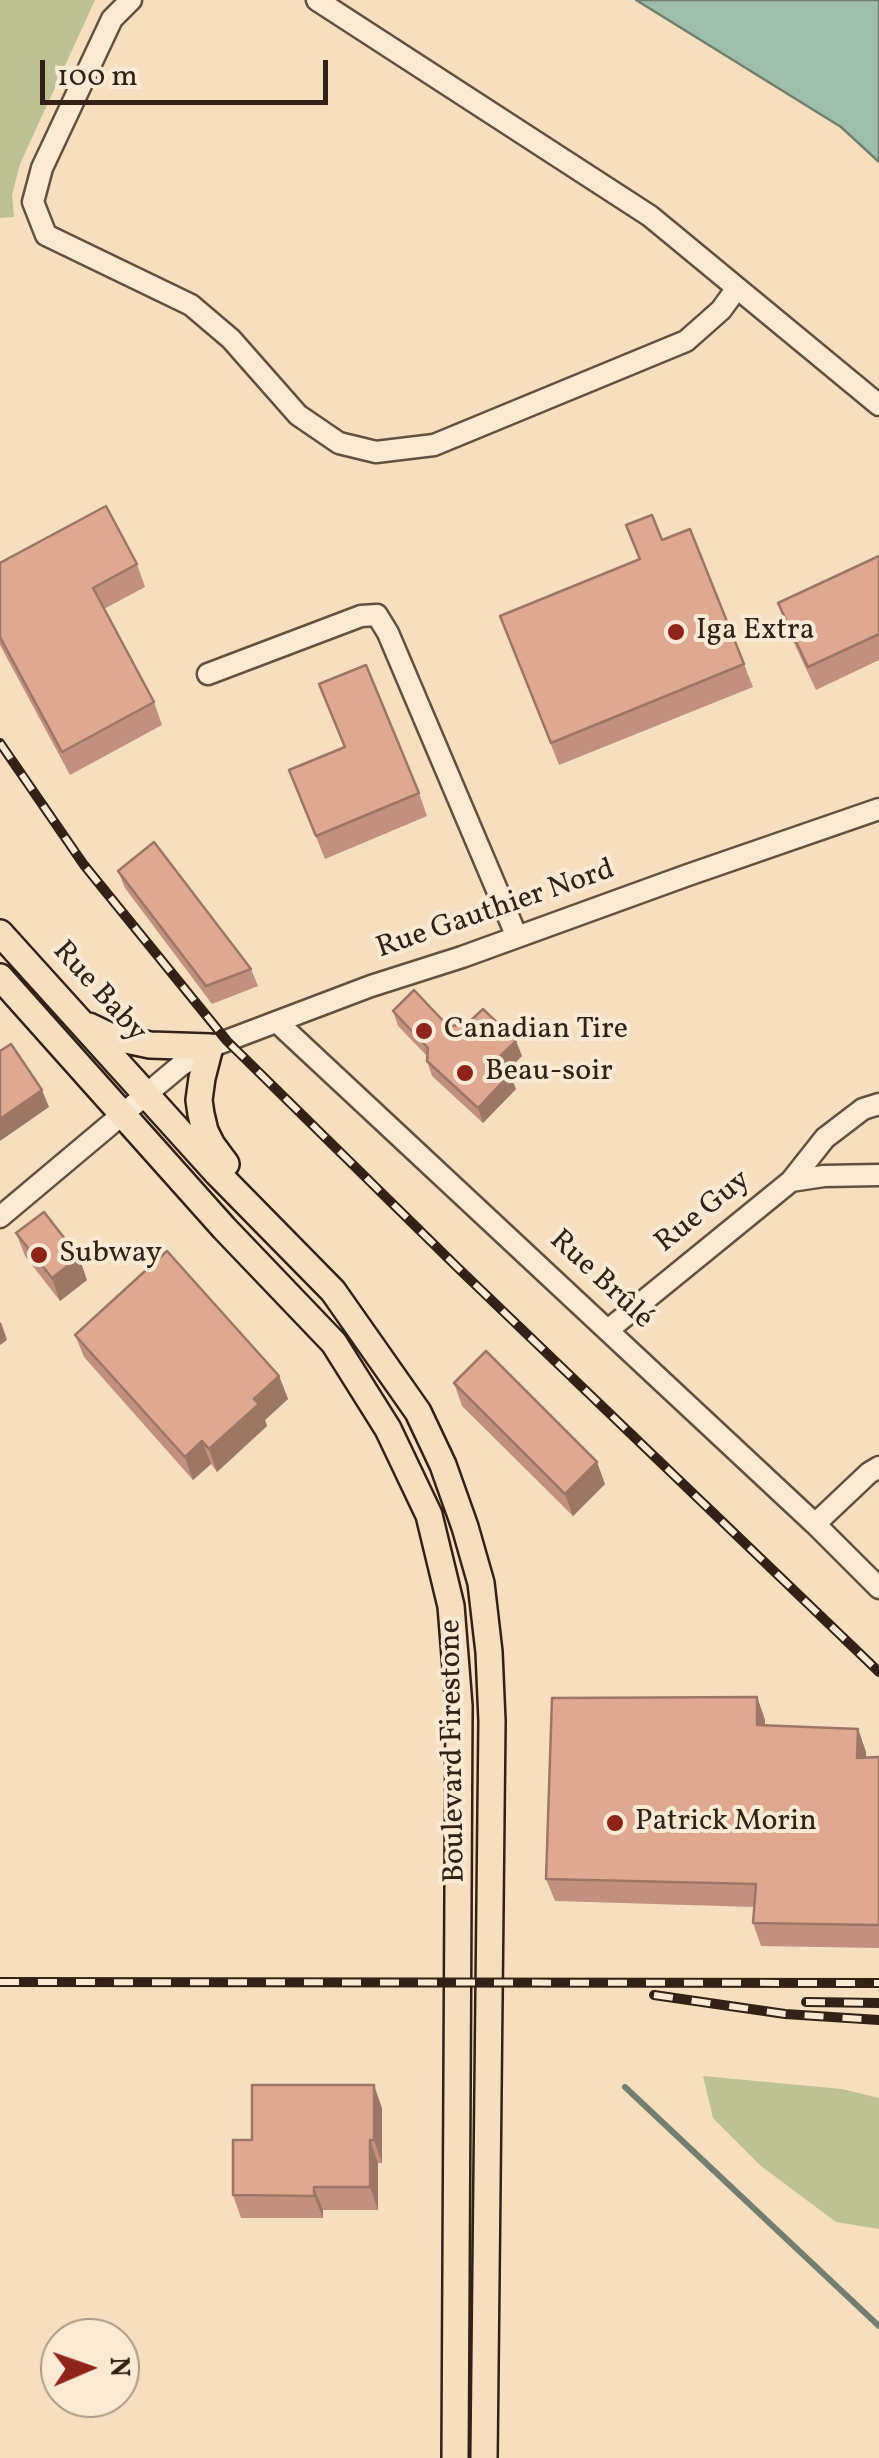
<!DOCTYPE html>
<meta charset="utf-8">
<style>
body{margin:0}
#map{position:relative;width:879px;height:2458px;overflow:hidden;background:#f6dfbc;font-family:Vollkorn,serif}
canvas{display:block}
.north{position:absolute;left:40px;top:2318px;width:100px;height:100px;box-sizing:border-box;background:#f9ead3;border:2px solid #a99a88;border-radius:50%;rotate:88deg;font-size:28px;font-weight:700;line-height:40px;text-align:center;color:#312117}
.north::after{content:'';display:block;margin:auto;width:35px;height:45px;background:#8f2418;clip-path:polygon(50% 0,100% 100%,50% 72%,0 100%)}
.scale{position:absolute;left:40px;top:60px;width:288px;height:45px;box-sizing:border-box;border:5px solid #312117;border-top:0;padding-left:12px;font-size:30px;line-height:35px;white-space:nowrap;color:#312117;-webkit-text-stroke:8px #f9ead3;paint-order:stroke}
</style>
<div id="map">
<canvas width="879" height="2458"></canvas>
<div class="north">N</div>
<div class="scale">100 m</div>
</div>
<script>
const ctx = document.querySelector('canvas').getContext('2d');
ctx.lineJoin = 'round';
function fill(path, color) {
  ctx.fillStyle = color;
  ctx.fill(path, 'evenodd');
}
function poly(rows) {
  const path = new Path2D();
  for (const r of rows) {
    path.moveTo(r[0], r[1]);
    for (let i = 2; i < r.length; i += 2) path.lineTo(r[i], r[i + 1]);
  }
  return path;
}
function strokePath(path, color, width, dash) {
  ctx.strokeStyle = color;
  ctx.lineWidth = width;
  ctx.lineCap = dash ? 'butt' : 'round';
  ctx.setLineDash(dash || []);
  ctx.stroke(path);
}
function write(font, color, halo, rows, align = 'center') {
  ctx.font = font + ' Vollkorn,serif';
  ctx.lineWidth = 8;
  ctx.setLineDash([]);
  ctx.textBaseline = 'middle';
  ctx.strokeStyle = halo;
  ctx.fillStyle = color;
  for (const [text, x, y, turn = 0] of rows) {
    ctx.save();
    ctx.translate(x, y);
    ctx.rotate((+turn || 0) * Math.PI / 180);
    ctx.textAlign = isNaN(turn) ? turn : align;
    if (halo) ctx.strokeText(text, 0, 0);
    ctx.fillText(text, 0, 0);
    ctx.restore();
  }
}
fill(poly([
 [0,0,95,0,20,164,12,195,14,217,0,218],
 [703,2076,842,2089,879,2098,879,2229,836,2222,761,2166,713,2118]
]), '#bcc291');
const water = poly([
 [636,0,879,0,879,162,841,127,636,0]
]);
fill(water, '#9ebdab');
strokePath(water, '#727f70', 2.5);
strokePath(poly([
 [625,2087,879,2326]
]), '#727f70', 6);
const minor = poly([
 [131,0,112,19,42,168,33,202,46,235,191,305,231,339,298,415,339,443,376,452,434,445,686,341,721,310,737,288],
 [317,0,650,216,879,405],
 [208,674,361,616,377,615,388,633,517,937],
 [277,1022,815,1524,879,1588],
 [791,1181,825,1138,863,1109,879,1104],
 [0,1217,180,1066,210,1047,371,986,462,957,688,875,879,809],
 [608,1330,791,1181,824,1176,879,1175],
 [815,1524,869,1473,879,1467]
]);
const major = poly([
 [0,933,217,1173,333,1291,418,1412,443,1465,465,1527,481,1583,489,1652,492,1721,484,2458],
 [0,977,224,1228,334,1343,388,1429,429,1515,451,1606,459,1706,455,2458],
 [89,1026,112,1037,150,1045,210,1047,202,1078,199,1100,201,1114,205,1131,212,1145,226,1164]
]);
strokePath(minor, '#625040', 25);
strokePath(major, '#312117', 30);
strokePath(minor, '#f9ead3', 20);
strokePath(major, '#f6dfbc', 25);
const rail = poly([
 [0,743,84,865,227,1041,458,1268,879,1672],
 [0,1982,879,1983],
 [654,1995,785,2014,879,2020],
 [806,2002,879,2003]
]);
strokePath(rail, '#312117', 10);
strokePath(rail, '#f9ead3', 6, [19]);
fill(poly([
 [626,525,662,540,744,664,753,687,559,765,500,616,639,560],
 [879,556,879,660,816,690,786,626,778,603],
 [0,563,137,564,145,587,104,609,154,702,162,725,70,775,0,645],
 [319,684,419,793,427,816,325,859,289,770,344,747],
 [118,871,251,969,258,986,212,1004,125,888],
 [393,1011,448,1026,516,1041,522,1056,506,1071,516,1089,483,1123,432,1076,427,1061,427,1056,398,1026],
 [16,1233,87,1280,60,1301,25,1256],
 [75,1335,279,1376,288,1399,265,1420,267,1426,217,1472,211,1464,193,1480,84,1357],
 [454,1383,605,1484,573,1516,462,1406],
 [757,1697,765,1720,765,1725,858,1729,866,1752,866,1758,879,1757,879,1948,761,1946,753,1923,754,1907,555,1901,546,1879],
 [382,2108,382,2163,378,2163,378,2210,323,2210,323,2218,241,2218,233,2195,252,2140]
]), '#c2907c');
fill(poly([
 [516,1041,522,1056,501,1076,495,1061],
 [510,1074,516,1089,483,1123,478,1108],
 [42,1090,49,1107,0,1141,0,1119],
 [79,1257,87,1280,60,1301,52,1278],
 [1,1322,7,1340,0,1345,0,1323],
 [279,1376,288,1399,265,1420,267,1426,217,1472,209,1449,254,1399],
 [202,1441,211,1464,193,1480,185,1457],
 [597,1462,605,1484,573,1516,565,1494],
 [757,1697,765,1720,765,1748,757,1725],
 [858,1729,866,1752,865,1780,857,1758],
 [374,2085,382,2108,382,2163,374,2140],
 [370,2140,378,2163,378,2210,370,2187],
 [314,2187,323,2210,323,2218,314,2196]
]), '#9e7665');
const building = poly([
 [106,506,137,564,93,588,154,702,62,752,0,637,0,563,106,506],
 [652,515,662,540,690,529,744,664,551,743,500,616,640,559,626,525,652,515],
 [879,556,879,634,808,667,778,603,879,556],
 [366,665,419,793,316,836,289,770,345,747,319,684,366,665],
 [154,842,251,969,206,986,118,871,154,842],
 [414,990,448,1026,466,1025,483,1009,516,1041,495,1061,510,1074,478,1108,427,1061,428,1048,393,1011,414,990],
 [11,1044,42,1090,0,1119,0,1051,11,1044],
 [44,1212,79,1257,52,1278,16,1233,44,1212],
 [167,1251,279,1376,254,1399,259,1404,209,1449,202,1441,185,1457,75,1335,167,1251],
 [486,1351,597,1462,565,1494,454,1383,486,1351],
 [757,1697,757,1725,858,1729,857,1758,879,1757,879,1925,753,1923,756,1884,546,1879,552,1698,757,1697],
 [252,2085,374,2085,374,2140,370,2140,370,2187,314,2187,314,2196,233,2195,233,2140,252,2140,252,2085]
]);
fill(building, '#e1a890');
strokePath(building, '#9e7665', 2.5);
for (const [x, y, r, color] of [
 [676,632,10,"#8f2418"],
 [424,1031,10,"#8f2418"],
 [465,1073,10,"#8f2418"],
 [39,1255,10,"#8f2418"],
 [615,1823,10,"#8f2418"]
]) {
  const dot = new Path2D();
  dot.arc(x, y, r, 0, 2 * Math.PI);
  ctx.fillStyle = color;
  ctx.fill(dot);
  strokePath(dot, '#f9ead3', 4);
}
write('30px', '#312117', '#f9ead3', [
 ["Iga Extra",696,632],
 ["Canadian Tire",444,1031],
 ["Beau-soir",485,1073],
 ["Subway",59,1255],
 ["Patrick Morin",635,1823]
], 'left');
write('30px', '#312117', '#f9ead3', [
 ["Rue Gauthier Nord",496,911,-19],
 ["Rue Baby",98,993,48],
 ["Rue Guy",704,1213,-39],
 ["Rue Brûlé",600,1281,43],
 ["Boulevard Firestone",455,1751,-91]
]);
</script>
